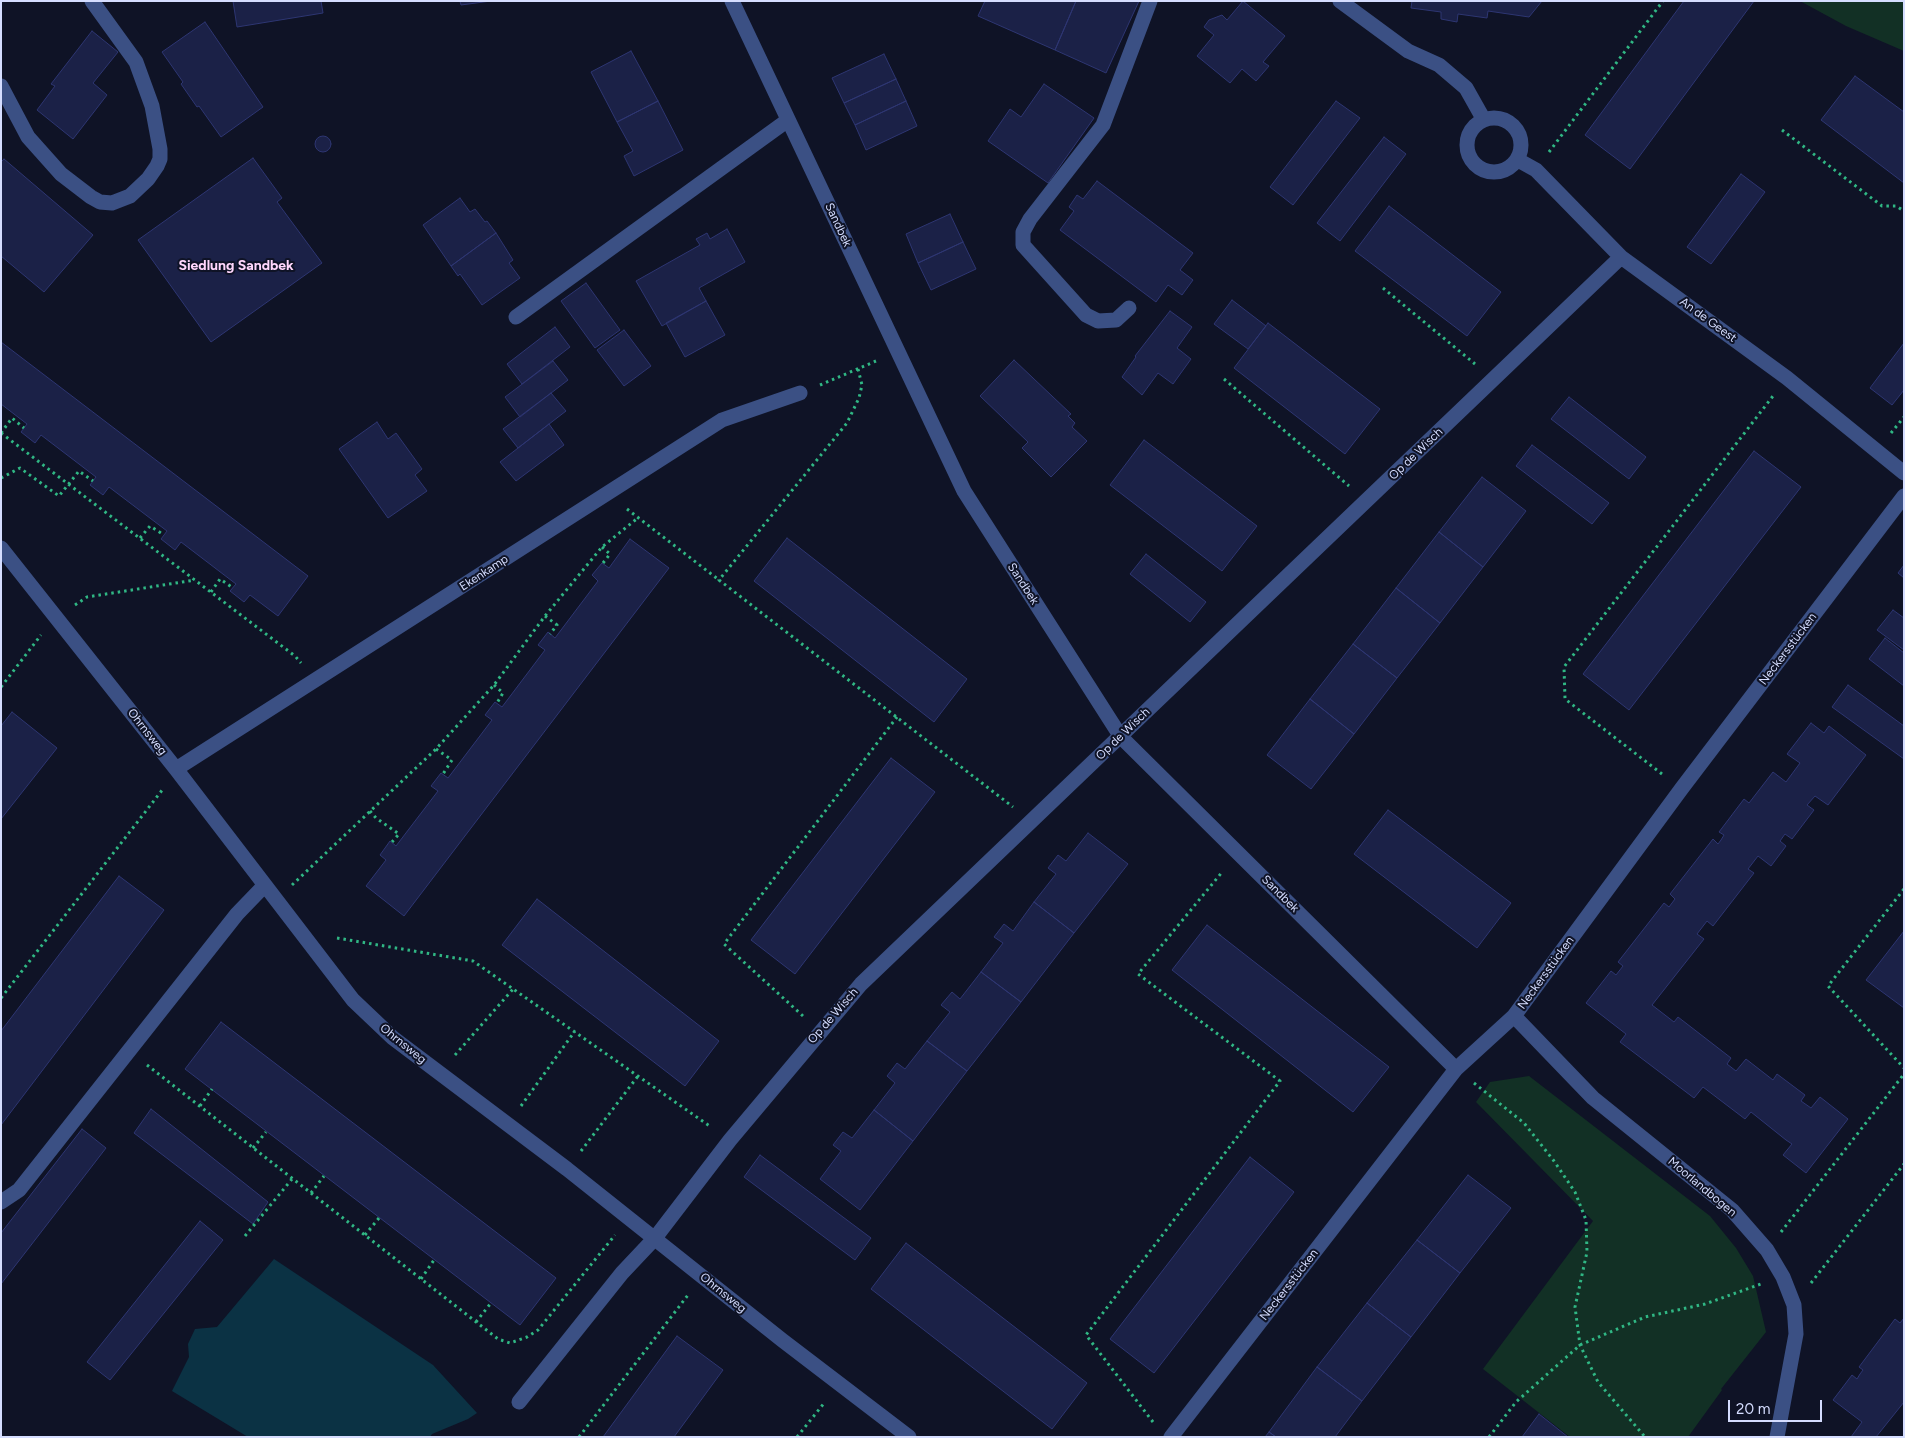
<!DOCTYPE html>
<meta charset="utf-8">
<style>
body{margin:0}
#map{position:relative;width:1905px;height:1438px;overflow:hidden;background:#0f1326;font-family:Figtree,sans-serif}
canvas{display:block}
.frame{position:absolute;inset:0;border:2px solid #d5ddff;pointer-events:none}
.scale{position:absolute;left:1728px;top:1400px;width:94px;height:22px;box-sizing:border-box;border:2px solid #d5ddff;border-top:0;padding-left:6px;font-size:15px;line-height:18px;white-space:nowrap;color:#d5ddff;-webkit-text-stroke:4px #0f1326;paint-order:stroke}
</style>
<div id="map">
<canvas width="1905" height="1438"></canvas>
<div class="frame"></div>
<div class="scale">20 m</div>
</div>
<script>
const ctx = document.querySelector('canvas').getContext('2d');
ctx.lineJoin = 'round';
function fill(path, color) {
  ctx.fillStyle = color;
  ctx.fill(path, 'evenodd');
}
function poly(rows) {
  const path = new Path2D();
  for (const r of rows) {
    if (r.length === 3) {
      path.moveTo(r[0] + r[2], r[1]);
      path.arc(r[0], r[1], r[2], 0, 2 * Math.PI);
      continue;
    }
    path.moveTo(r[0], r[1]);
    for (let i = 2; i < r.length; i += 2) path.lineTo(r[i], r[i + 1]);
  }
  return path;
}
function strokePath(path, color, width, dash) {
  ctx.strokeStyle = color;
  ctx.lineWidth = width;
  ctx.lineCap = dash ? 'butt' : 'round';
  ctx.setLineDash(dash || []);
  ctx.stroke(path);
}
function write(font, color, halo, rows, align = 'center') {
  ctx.font = font + ' Figtree,sans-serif';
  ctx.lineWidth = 4;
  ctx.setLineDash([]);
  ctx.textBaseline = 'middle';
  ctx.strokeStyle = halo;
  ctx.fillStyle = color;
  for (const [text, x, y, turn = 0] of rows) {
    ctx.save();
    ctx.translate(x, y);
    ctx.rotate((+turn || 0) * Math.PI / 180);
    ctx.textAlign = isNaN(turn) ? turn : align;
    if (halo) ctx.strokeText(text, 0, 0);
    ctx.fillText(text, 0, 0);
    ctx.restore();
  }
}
fill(poly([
 [1800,1,1904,1,1904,51,1846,26],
 [1529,1076,1710,1216,1736,1248,1753,1276,1766,1332,1721,1389,1722,1390,1688,1437,1570,1437,1483,1369,1593,1221,1476,1102,1490,1082]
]), '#123025');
fill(poly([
 [274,1259,433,1365,477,1413,468,1419,432,1434,430,1437,248,1437,172,1391,189,1357,188,1344,195,1329,217,1327]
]), '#0b3244');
const building = poly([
 [233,1,321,1,323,13,237,27,233,1],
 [460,1,491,1,461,5,460,1],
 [985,1,1076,1,1055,50,978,16,985,1],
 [1076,1,1139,1,1106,73,1055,50,1076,1],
 [1243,1,1285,36,1263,62,1269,66,1256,81,1242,69,1230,83,1197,56,1214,35,1204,27,1209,20,1222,15,1227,20,1243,1],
 [1412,1,1542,1,1529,17,1488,11,1487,18,1458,14,1457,22,1441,19,1441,12,1411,8,1412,1],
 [1684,1,1754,1,1630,169,1585,135,1684,1],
 [205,22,263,107,221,137,199,106,197,107,181,84,183,82,162,52,205,22],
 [92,31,118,52,93,83,107,95,73,139,37,110,55,86,51,84,92,31],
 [631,51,658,101,617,122,591,72,631,51],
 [884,54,896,79,844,103,832,78,884,54],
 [1855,76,1904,112,1904,183,1821,120,1855,76],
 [896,79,906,101,855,125,844,103,896,79],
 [1044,84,1094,118,1048,183,988,141,1010,109,1021,117,1044,84],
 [658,101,683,150,634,176,624,156,633,151,617,122,658,101],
 [906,101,917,126,866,150,855,125,906,101],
 [1336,101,1360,118,1293,205,1270,187,1336,101],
 [323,144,8],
 [1384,137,1406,154,1340,241,1317,223,1384,137],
 [253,158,282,198,277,202,322,263,211,342,138,240,253,158],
 [4,159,93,235,44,292,1,256,1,162,4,159],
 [1741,174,1765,192,1711,264,1687,247,1741,174],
 [1097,181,1193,253,1180,270,1193,280,1182,295,1168,285,1156,302,1060,230,1074,211,1069,207,1077,195,1083,199,1097,181],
 [460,198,470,212,475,209,485,222,487,221,496,233,451,266,423,225,460,198],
 [1389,206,1501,292,1467,336,1355,251,1389,206],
 [950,214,963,242,918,263,906,234,950,214],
 [727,229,745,262,699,288,706,301,662,326,636,281,700,245,696,239,707,233,710,239,727,229],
 [496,233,513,260,509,263,520,278,482,305,460,274,458,276,451,266,496,233],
 [963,242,976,269,931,290,918,263,963,242],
 [586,283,620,330,595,348,561,301,586,283],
 [1232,300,1266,326,1248,349,1214,324,1232,300],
 [706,301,725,335,685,357,666,323,706,301],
 [1170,311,1192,327,1177,348,1191,359,1173,384,1158,373,1142,395,1122,377,1136,357,1135,356,1170,311],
 [1268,323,1380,409,1345,454,1234,368,1268,323],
 [555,327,570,347,522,384,507,364,555,327],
 [624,330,651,366,624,386,597,350,624,330],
 [1,342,308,576,278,616,250,595,244,602,230,591,236,584,181,542,175,550,161,539,167,531,109,487,103,495,90,485,96,477,41,435,35,443,21,432,27,424,1,404,1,342],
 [1904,343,1904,390,1892,405,1870,388,1904,343],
 [1014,360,1071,414,1068,416,1075,423,1072,427,1087,441,1051,477,1022,448,1028,442,980,396,1014,360],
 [553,361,568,380,520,417,505,397,553,361],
 [551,393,566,411,518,448,503,429,551,393],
 [1569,397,1646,457,1629,479,1551,419,1569,397],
 [377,422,388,439,396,433,422,469,415,475,427,491,388,518,339,449,377,422],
 [549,424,564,445,516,481,500,462,549,424],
 [1144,440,1257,526,1222,571,1110,485,1144,440],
 [1532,445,1609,503,1592,524,1516,466,1532,445],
 [1754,451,1801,487,1629,710,1583,674,1754,451],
 [1482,477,1526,511,1483,567,1439,532,1482,477],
 [1439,532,1483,567,1440,623,1396,588,1439,532],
 [787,538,967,679,934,722,754,581,787,538],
 [630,539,669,568,404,916,366,886,386,860,380,855,390,841,396,846,438,791,431,786,441,773,448,778,492,720,485,715,495,702,502,707,545,650,538,645,548,632,555,638,598,581,592,575,602,563,609,568,630,539],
 [1146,554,1206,602,1190,622,1130,574,1146,554],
 [1904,565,1904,578,1898,573,1904,565],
 [1396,588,1440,623,1397,678,1353,644,1396,588],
 [1893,610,1904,618,1904,650,1877,630,1893,610],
 [1885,638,1904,653,1904,686,1869,659,1885,638],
 [1353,644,1397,678,1354,734,1310,699,1353,644],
 [1848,685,1904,726,1904,759,1832,707,1848,685],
 [1310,699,1354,734,1311,789,1267,755,1310,699],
 [12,712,57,748,1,819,1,726,12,712],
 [1811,723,1824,733,1829,726,1866,755,1828,805,1815,796,1807,805,1814,810,1792,839,1785,834,1780,841,1786,846,1771,866,1758,856,1748,869,1754,873,1713,926,1707,921,1697,934,1704,939,1652,1005,1674,1022,1678,1017,1731,1058,1727,1064,1736,1071,1746,1059,1773,1080,1777,1074,1805,1095,1801,1101,1811,1108,1820,1097,1848,1119,1806,1173,1783,1155,1792,1144,1786,1140,1751,1112,1745,1119,1703,1087,1694,1098,1620,1042,1626,1034,1586,1003,1611,971,1616,975,1623,966,1618,962,1664,903,1669,907,1675,899,1670,894,1713,839,1718,844,1721,840,1724,835,1719,832,1744,799,1749,803,1773,772,1786,782,1800,763,1787,754,1811,723],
 [891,758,935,792,795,974,751,940,891,758],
 [1388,810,1511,903,1477,948,1354,854,1388,810],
 [1088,833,1128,864,1074,933,1034,902,1056,874,1048,868,1058,855,1066,861,1088,833],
 [119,876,164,910,1,1125,1,1031,119,876],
 [537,899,719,1041,685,1086,502,945,537,899],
 [1034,902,1074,933,1021,1002,981,972,1003,943,994,937,1004,924,1013,931,1034,902],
 [1207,925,1389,1067,1353,1112,1172,970,1207,925],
 [1904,931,1904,1008,1866,980,1904,931],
 [981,972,1021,1002,967,1071,927,1041,950,1012,941,1005,952,992,960,999,981,972],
 [221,1022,556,1278,520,1325,185,1069,221,1022],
 [927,1041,967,1071,913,1141,874,1110,895,1083,887,1076,897,1063,905,1069,927,1041],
 [151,1109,268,1202,253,1224,134,1133,151,1109],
 [874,1110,913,1141,860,1210,820,1179,841,1151,833,1145,843,1132,852,1138,874,1110],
 [82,1129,106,1148,1,1284,1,1233,82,1129],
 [760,1155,871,1238,855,1260,744,1177,760,1155],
 [1250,1157,1294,1192,1154,1373,1110,1339,1250,1157],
 [1468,1175,1511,1208,1460,1273,1417,1240,1468,1175],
 [200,1221,223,1240,110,1380,87,1362,200,1221],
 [1417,1240,1460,1273,1411,1337,1367,1303,1417,1240],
 [906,1243,1087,1383,1052,1429,871,1289,906,1243],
 [1367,1303,1411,1337,1362,1401,1317,1367,1367,1303],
 [1904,1318,1904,1402,1876,1437,1851,1437,1862,1422,1833,1400,1852,1375,1857,1379,1860,1374,1863,1370,1859,1367,1895,1319,1900,1323,1904,1318],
 [677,1336,723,1370,674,1437,603,1437,677,1336],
 [1317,1367,1362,1401,1335,1437,1276,1437,1269,1432,1317,1367],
 [1539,1414,1568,1437,1522,1437,1539,1414],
 [1269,1432,1276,1437,1265,1437,1269,1432]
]);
fill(building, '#1b2147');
strokePath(building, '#2e3672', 1);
strokePath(poly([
 [1782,130,1882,206,1896,206,1904,211],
 [1549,152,1663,1],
 [1383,288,1475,364],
 [858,369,862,385,859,398,847,423,719,580,1013,807],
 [1224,379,1349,486],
 [820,385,876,361],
 [1,433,295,656,301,663],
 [1,433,12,418,24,428],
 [1891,433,1904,417],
 [1,478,20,468,59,496,79,471,93,481],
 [627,509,719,580],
 [140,538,150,526,164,535],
 [602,547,610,554,603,563],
 [211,592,220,579,233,588],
 [75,605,87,597,195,580],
 [545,616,557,625,550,634],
 [494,685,503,693,497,703],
 [1,687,41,635],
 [436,749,452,760,443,774],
 [1662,774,1565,699,1564,667,1773,396],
 [370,811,376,818,399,834,392,842],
 [292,885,436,749,494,685,545,616,602,547,639,517],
 [1904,889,1828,986,1904,1068],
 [337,938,473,961,711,1127],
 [1,998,163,789],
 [803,1016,724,944,897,717],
 [455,1055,514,988],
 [147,1065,498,1339,510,1343,527,1337,538,1330,615,1235],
 [1474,1083,1524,1123,1554,1161,1575,1192,1586,1220,1587,1252,1575,1307,1580,1345,1598,1382,1645,1437],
 [200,1106,212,1089],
 [521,1106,575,1031],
 [253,1148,266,1132],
 [581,1151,638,1076],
 [311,1193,324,1176],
 [1781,1232,1904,1074],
 [365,1235,379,1218],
 [245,1236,292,1179],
 [421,1279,434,1260],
 [1811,1283,1904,1164],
 [476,1322,491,1303],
 [1153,1422,1086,1335,1280,1081,1138,974,1223,871],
 [579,1437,688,1295],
 [797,1437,825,1402],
 [1489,1437,1516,1402,1580,1345,1645,1317,1705,1304,1761,1284]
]), '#30b784', 3, [2.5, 4]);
strokePath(poly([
 [732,1,964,491,1121,737,1456,1069],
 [1340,1,1408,51,1439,65,1466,88,1484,120],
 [1,86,28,137,61,174,91,197,100,202,112,203,130,196,148,179,157,166,160,159,160,149,152,106,136,62,92,1],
 [1494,145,27],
 [1518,160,1536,170,1621,257,1787,378,1904,473],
 [1129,308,1116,320,1098,321,1086,315,1023,245,1023,232,1030,219,1103,125,1150,1],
 [516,317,788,120],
 [1,548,176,769,353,1000,393,1038,567,1169,782,1340,909,1437],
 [176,769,722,420,800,393],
 [1514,1016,1593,1098,1732,1210,1767,1250,1783,1277,1794,1305,1796,1334,1777,1437],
 [1,1202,19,1190,237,914,264,886],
 [519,1402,622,1273,655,1238,730,1140,861,984,1621,257],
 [1171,1437,1456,1069,1514,1016,1682,788,1904,496]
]), '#3b5084', 15);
write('12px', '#d5ddff', '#0f1326', [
 ["Sandbek",838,225,65],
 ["An de Geest",1708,320,36],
 ["Op de Wisch",1416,454,-44],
 ["Ekenkamp",484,573,-33],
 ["Sandbek",1023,584,57],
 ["Neckersstücken",1788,649,-53],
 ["Ohrnsweg",147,732,52],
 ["Op de Wisch",1123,734,-44],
 ["Sandbek",1280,894,45],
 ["Neckersstücken",1546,973,-54],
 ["Op de Wisch",833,1016,-49],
 ["Ohrnsweg",403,1044,39],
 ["Moorlandbogen",1702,1187,40],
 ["Neckersstücken",1289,1285,-52],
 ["Ohrnsweg",723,1293,39]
]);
write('bold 14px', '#ffd7fd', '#0f1326', [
 ["Siedlung Sandbek",236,266]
]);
</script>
